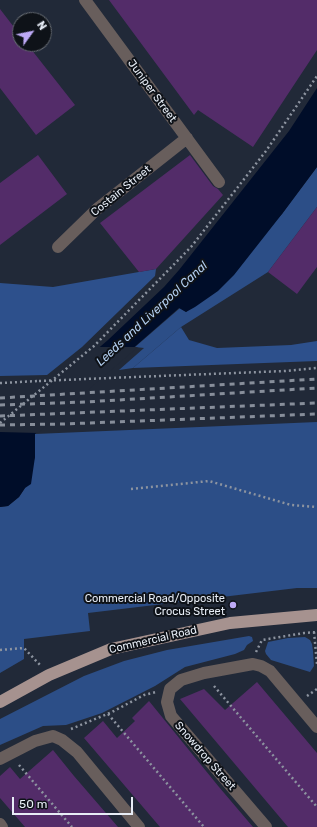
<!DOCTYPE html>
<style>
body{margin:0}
#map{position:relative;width:317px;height:827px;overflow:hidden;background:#212938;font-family:Rubik,sans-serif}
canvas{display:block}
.north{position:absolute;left:12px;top:12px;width:40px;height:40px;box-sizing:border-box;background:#0e1218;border:1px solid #656a71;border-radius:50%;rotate:57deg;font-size:11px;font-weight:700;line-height:16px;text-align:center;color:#e7edf6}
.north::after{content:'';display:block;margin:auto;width:14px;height:18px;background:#bda9f5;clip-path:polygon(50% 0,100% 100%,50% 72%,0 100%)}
.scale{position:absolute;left:12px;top:797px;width:121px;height:18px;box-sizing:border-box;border:2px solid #e7edf6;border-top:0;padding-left:5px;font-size:12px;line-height:14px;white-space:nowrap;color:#e7edf6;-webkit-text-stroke:3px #0e1218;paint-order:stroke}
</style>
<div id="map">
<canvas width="317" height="827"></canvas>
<div class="north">N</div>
<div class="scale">50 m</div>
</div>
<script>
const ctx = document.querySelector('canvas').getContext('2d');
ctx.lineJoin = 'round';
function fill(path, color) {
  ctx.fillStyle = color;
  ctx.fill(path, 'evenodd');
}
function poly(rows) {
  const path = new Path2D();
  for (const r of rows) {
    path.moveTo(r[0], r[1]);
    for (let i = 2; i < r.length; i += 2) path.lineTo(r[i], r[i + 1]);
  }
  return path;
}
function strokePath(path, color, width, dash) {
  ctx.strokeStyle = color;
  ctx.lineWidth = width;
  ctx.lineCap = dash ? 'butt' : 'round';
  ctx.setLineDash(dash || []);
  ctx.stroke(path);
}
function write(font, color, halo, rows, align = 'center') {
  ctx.font = font + ' Rubik,sans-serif';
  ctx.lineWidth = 4;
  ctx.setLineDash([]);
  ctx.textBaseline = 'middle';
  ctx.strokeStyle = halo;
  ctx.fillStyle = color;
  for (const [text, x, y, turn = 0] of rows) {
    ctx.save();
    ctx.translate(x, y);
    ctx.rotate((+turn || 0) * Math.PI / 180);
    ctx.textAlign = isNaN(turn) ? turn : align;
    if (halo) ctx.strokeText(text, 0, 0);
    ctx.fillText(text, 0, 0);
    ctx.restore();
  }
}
fill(poly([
 [317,167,317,207,268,272,181,327,133,368,119,370,144,348,135,347,180,308,186,312,282,214],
 [317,422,317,588,297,588,88,613,90,631,24,639,24,659,0,673,0,507,8,506,19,497,25,488,35,457,35,434],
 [249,636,252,637,253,641,247,645,244,650,235,654,185,667,155,686,102,713,66,725,43,726,0,745,0,719,84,676,124,661,167,650],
 [305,637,310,640,312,644,313,651,314,666,310,672,271,660,266,654,265,651,268,642,288,638]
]), '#2c4e87');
fill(poly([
 [156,269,155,276,82,347,47,375,0,376,0,283,53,287],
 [181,327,189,340,217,348,291,345,317,341,317,361,133,368]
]), '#2d508c');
fill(poly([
 [317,88,317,167,282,214,234,275,218,291,195,307,186,312,179,308,35,434,35,457,31,484,25,488,19,497,8,506,0,507,0,432,108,340,164,287,179,270,289,131]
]), '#000d29');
fill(poly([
 [96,347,138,347,38,433,0,432,0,429]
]), '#212938');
fill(poly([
 [109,0,317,0,317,50,253,147,198,110,194,115],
 [0,9,20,35,20,44,27,44,75,105,36,135,0,88],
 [38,155,67,194,0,245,0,183],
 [190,155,213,186,218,189,223,195,156,269,139,272,100,223],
 [317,207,317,267,297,294,268,272],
 [257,682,317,753,317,827,288,827,180,699,204,689,225,710],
 [149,701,219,787,253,827,160,827,84,738,103,721,117,738,135,721,132,718],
 [53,750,74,776,118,827,25,827,0,798,0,776,10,767,20,779]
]), '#532c69');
strokePath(poly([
 [109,378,285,371,317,368],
 [0,383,39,381],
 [0,423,94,346,191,247,266,151,317,76],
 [131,489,209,481,291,505,317,507],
 [314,632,317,664],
 [0,650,24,648,40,665],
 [256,652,262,640,304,633,317,632],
 [214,686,317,807],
 [307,696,317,689],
 [108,714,204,827],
 [71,729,112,712,144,695,156,692],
 [19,765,72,827]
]), '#8d94a0', 2.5, [2, 3]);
strokePath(poly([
 [85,0,219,182],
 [58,247,97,209,187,138],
 [0,759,35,741,53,736,62,740,77,752,139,827],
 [0,824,2,827],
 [266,827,171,716,167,702,170,689,181,680,204,673,253,664,261,666,270,671,317,727]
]), '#685e5c', 12);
strokePath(poly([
 [0,702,49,675,111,649,230,623,317,615]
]), '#a6928f', 12);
strokePath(poly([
 [0,398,317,379],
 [0,405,85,402,317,388],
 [0,416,317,403],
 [0,425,63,424,317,414]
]), '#878e9a', 3, [5, 5]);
strokePath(poly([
 [39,381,109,378]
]), '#8d94a0', 2.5, [2, 3]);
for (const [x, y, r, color] of [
 [233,605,4,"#bda9f5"]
]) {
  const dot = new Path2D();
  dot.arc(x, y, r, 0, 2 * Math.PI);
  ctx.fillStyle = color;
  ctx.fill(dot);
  strokePath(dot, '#0e1218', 1.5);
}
write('11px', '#e7edf6', '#0e1218', [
 ["Juniper Street",152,91,54],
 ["Costain Street",121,191,-39],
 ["Commercial Road",153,640,-13],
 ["Snowdrop Street",205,756,49]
]);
write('11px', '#e7edf6', '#0e1218', [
 ["Commercial Road/Opposite",225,599],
 ["Crocus Street",225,612]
], 'right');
write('italic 12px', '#b3cff0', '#0e1218', [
 ["Leeds and Liverpool Canal",152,314,-43]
]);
</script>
